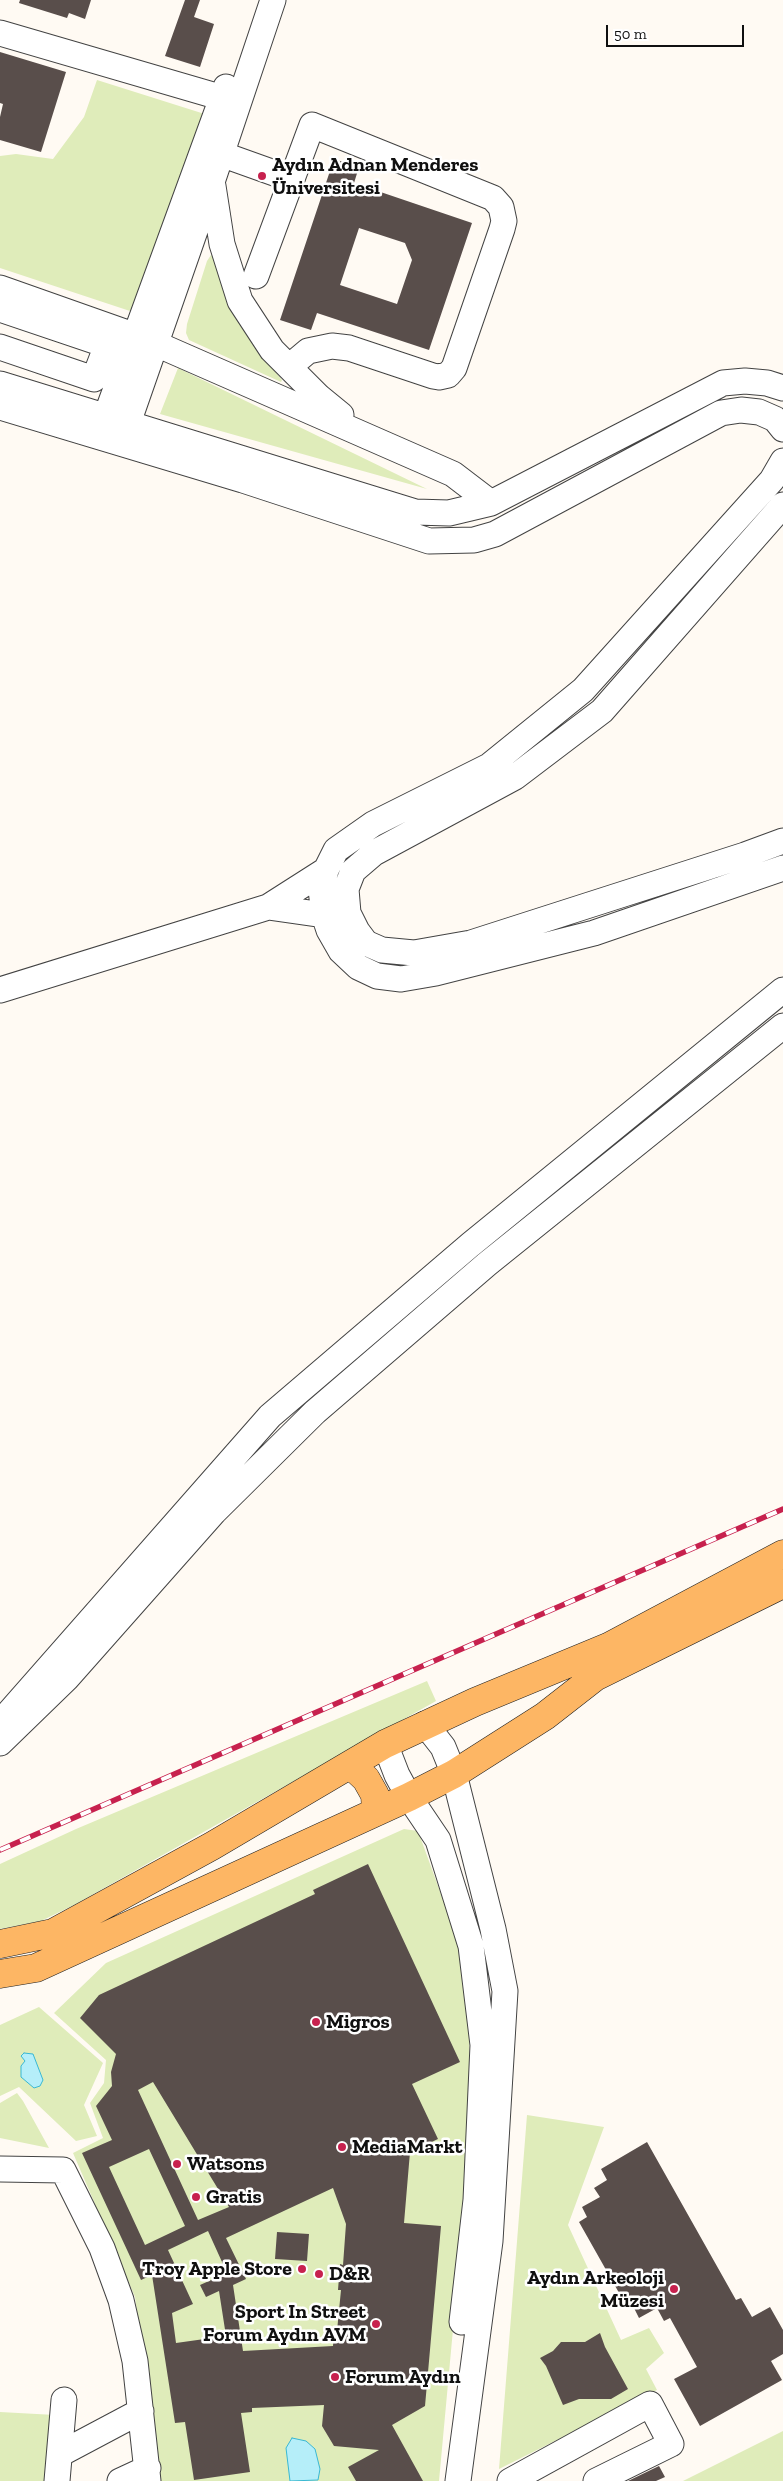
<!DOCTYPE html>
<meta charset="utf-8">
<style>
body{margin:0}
#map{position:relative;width:783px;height:2481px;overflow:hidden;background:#fffaf3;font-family:"Zilla Slab",serif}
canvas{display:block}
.scale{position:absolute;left:606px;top:25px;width:138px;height:22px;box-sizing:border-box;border:2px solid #101010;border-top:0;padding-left:6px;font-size:15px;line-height:18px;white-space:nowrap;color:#101010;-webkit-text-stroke:4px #fff;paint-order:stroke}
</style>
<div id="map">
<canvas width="783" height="2481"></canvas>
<div class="scale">50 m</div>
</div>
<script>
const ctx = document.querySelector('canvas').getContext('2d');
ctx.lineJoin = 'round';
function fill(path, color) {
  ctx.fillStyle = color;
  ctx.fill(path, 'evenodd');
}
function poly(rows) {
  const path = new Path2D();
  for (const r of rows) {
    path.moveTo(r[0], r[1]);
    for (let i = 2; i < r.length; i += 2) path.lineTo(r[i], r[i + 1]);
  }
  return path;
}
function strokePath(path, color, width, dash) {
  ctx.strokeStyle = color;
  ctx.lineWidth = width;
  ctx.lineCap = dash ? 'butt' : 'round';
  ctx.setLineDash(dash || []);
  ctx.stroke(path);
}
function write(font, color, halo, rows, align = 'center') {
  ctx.font = font + ' "Zilla Slab",serif';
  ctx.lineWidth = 5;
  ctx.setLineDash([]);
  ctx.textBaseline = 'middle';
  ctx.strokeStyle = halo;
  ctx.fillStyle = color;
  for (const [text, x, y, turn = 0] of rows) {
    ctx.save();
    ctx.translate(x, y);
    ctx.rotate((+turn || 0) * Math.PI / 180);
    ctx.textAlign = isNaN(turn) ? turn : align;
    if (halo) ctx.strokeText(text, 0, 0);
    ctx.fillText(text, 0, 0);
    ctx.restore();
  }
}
fill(poly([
 [97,80,211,116,139,314,0,268,0,156,16,154,53,159,84,117],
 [211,255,217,258,264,358,282,380,281,382,189,340,186,333,187,324,207,261],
 [178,368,427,489,160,414],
 [427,1681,436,1701,74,1905,41,1921,0,1929,0,1864,76,1829],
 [404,1829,418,1831,469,1971,470,2145,439,2481,156,2481,156,2451,135,2297,73,2153,103,2138,90,2103,104,2083,106,2060,54,2013,106,1963],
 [39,2007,103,2063,84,2105,97,2136,76,2141,19,2087,0,2096,0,2025],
 [17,2093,23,2101,49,2148,0,2138,0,2103],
 [527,2115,604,2127,568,2225,621,2340,649,2328,664,2353,646,2369,657,2390,499,2469],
 [0,2412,55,2415,51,2481,0,2481],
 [783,2431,783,2481,683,2481]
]), '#dfecba');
const water = poly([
 [24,2053,33,2054,43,2080,40,2086,34,2088,21,2077,21,2066,25,2061,21,2056,24,2053],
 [292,2438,306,2441,315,2449,320,2469,318,2480,290,2481,286,2448,292,2438]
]);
fill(water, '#b5eef9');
strokePath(water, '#39b8d3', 1);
fill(poly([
 [20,0,91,0,85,19,69,13,67,18,19,3],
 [185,0,200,0,194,17,214,24,200,67,165,56],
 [0,52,66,72,41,152,0,140,0,117,3,104,0,103],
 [334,159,359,167,354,183,472,223,429,350,317,313,311,330,280,320],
 [359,228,405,243,412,260,397,304,340,285],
 [368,1864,460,2062,412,2084,438,2139,410,2152,404,2223,441,2226,425,2406,392,2425,423,2481,356,2481,348,2467,379,2450,334,2446,322,2426,324,2405,252,2408,252,2412,241,2413,250,2472,194,2480,185,2422,175,2423,152,2275,141,2280,82,2153,112,2140,96,2106,112,2086,111,2072,116,2054,80,2018,99,1995,315,1894,313,1890],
 [153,2082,229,2207,198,2220,138,2090],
 [149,2149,185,2226,145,2245,109,2167],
 [333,2188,346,2224,343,2265,340,2264,338,2290,341,2290,337,2331,334,2331,333,2346,243,2351,233,2285,246,2279,226,2238],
 [208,2231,227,2273,200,2285,206,2297,219,2291,226,2336,176,2343,172,2313,193,2304,168,2250],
 [647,2142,736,2300,741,2298,752,2317,770,2307,783,2330,783,2354,771,2361,782,2380,700,2426,674,2379,697,2367,670,2318,664,2321,657,2308,639,2318,632,2304,627,2307,579,2222,587,2217,582,2207,600,2197,594,2188,607,2180,601,2169],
 [277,2232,309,2234,307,2261,275,2259],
 [600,2333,605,2347,628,2389,611,2399,579,2399,563,2405,546,2366,540,2358,553,2351,561,2342,585,2342],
 [659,2466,665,2477,656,2481,628,2481]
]), '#594e4b');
const minor = poly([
 [0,33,223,98],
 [207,149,291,179],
 [213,186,222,244,240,301,272,350,319,397,341,415],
 [256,276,312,125,493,198,501,207,504,221,502,229,454,368,448,375,439,377,433,376,349,348,332,346,308,351,289,367],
 [0,288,136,336],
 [0,309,130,353],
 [154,343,453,474,491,503],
 [0,347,94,379,107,345],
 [0,384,415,512,449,513,491,503,723,383,745,381,767,383,783,388],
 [0,407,243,480,429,541,474,540,495,534,721,413,741,410,759,412,775,419,783,429],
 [109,433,106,416,226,87],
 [116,435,128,423,212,182,273,0],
 [783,461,772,480,583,690,489,766,373,824,336,850,326,870,321,889,324,915,329,930,341,951,358,967,377,976,401,979,436,973,594,933,783,868],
 [783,505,602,711,515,777,374,853,353,871,346,889,348,913,357,931,366,943,382,950,414,953,471,943,745,855,783,841],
 [268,907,324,915],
 [0,990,268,907,326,870],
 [0,1723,270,1416,470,1245,783,990],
 [425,1724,443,1747,454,1774,493,1929,505,1991,490,2241,458,2481],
 [0,1743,67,1678,214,1512,315,1412,487,1264,783,1026],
 [385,1744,397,1775,409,1797,438,1840,471,1946,483,2045,476,2200,462,2322],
 [0,2169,63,2170,102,2248,121,2300,135,2361,148,2481],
 [60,2454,141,2411],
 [57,2481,64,2400],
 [120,2481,148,2468],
 [510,2481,650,2404,671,2444,596,2481]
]);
const major = poly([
 [351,1765,366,1779,375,1795,376,1812],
 [0,1944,53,1933,212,1846,385,1744,475,1702,608,1647,783,1554],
 [0,1974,36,1968,409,1797,454,1774,545,1716,595,1677,783,1584]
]);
strokePath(minor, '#434343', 27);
strokePath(major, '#212121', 29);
strokePath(minor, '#fff', 25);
strokePath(major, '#fdb664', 28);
const rail = poly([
 [0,1850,783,1509]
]);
strokePath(rail, '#c7214e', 5.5);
strokePath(rail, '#fff', 4, [11]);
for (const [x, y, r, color] of [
 [262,176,5,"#c7214e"],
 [316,2022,5,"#c7214e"],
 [342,2147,5,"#c7214e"],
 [177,2164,5,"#c7214e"],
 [196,2197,5,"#c7214e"],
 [302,2269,5,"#c7214e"],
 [319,2274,5,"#c7214e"],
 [674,2289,5,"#c7214e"],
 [376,2324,5,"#c7214e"],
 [335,2377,5,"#c7214e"]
]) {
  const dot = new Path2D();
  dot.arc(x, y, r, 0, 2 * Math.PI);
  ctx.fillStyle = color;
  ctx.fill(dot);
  strokePath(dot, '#fff', 2);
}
write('bold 20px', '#101010', '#fff', [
 ["Aydın Adnan Menderes",272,165],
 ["Üniversitesi",272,188],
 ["Migros",326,2022],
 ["MediaMarkt",352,2147],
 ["Watsons",187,2164],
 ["Gratis",206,2197],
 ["Troy Apple Store",292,2269,"right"],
 ["D&R",329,2274],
 ["Aydın Arkeoloji",664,2278,"right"],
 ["Müzesi",664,2301,"right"],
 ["Sport In Street",366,2312,"right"],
 ["Forum Aydın AVM",366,2335,"right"],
 ["Forum Aydın",345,2377]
], 'left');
</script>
